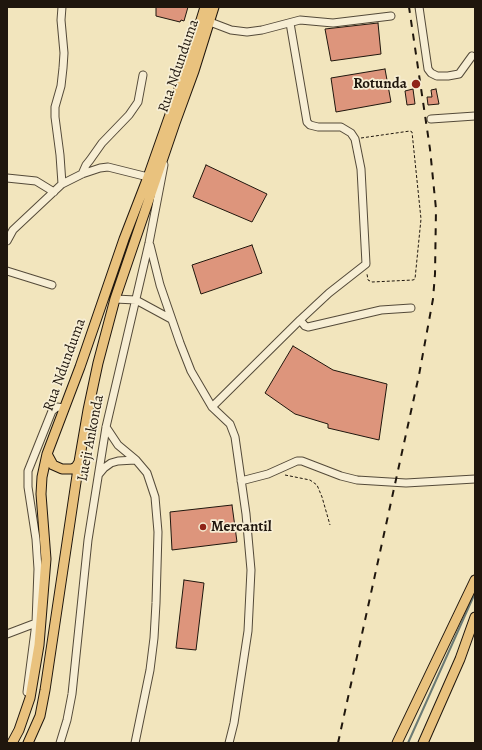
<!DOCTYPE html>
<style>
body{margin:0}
#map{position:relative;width:482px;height:750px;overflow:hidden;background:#f2e5bd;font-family:Alegreya,serif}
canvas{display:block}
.frame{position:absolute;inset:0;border:8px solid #1f160d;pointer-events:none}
</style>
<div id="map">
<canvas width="482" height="750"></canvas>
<div class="frame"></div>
</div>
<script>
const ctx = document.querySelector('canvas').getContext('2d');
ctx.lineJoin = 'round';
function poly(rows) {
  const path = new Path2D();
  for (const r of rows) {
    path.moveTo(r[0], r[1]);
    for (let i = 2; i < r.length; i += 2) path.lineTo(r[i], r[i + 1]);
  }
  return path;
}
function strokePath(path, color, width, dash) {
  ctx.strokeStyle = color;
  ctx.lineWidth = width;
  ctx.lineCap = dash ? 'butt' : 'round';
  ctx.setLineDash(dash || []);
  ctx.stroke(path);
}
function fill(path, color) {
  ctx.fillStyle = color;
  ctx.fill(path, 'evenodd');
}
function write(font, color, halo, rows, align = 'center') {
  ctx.font = font + ' Alegreya,serif';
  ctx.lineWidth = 3.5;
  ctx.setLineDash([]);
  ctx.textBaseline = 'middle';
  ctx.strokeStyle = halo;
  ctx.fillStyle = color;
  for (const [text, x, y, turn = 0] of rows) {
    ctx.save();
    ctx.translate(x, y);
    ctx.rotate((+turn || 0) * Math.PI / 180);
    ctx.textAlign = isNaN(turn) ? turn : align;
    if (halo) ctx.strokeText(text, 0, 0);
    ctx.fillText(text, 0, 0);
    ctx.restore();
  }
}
strokePath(poly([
 [408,743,475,593]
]), '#6b7a74', 2);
const building = poly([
 [156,7,188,7,184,21,181,20,180,22,156,16,156,7],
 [378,23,381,54,331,61,325,29,378,23],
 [385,69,391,102,336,112,331,78,385,69],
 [413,89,415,104,407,105,405,91,413,89],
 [436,89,439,104,428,105,427,97,432,97,431,90,436,89],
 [206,165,267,194,252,222,193,197,206,165],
 [252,245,262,273,201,294,192,265,252,245],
 [293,346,333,370,387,384,379,440,328,428,328,424,295,414,265,393,293,346],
 [232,505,237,542,172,550,170,512,232,505],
 [184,580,204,583,196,650,176,648,184,580]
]);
fill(building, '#dd957c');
strokePath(building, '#1f160d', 1);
const minor = poly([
 [419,7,428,69,431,73,437,76,448,76,459,74,472,56],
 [210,22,231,30,247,32,262,30,300,20,333,23,391,16],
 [431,119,475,116],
 [82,174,86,165,90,160,102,143,129,115,138,102,143,75],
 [7,178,36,181,54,192],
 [62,184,60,155,55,117,55,107,61,86,63,68,64,53,61,20,62,7],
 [7,241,13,230,62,184,82,174,100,168,108,167,148,177],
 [150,245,160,285,180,343,191,371,212,407,230,424,235,437,246,514,251,570,248,631,234,723,229,743],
 [7,271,52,285],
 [115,299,136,300,171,319],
 [300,320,305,326,308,327,381,310,411,308],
 [212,407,300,320,329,293,366,264,361,169,355,139,351,133,341,127,318,127,310,125,307,122,290,23],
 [106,427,118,445,136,460,147,473,155,497,158,532,156,603,154,638,150,670,135,743],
 [99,474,104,468,111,463,118,461,135,460],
 [241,481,268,474,297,461,302,461,341,476,357,480,406,483,475,479],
 [7,634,36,623],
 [27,692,36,623,38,569,36,539,28,487,28,471,52,411,57,407,64,408],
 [60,743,67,720,72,694,88,540,106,427,149,243,164,165]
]);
const major = poly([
 [47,454,53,465,62,469,72,469,76,467,79,462],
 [12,743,19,730,30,698,39,645,46,559,41,494,42,477,47,454,80,367,124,239,148,177,185,72,205,7],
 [28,743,40,716,45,690,79,462,88,410,98,363,115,299,175,123,194,71,214,7],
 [397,743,475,580],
 [423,743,460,659,475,617]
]);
strokePath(minor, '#544a39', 9);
strokePath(major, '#1f160d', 11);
strokePath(poly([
 [361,138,410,131,412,132,421,219,415,279,413,280,372,282,368,280,367,274],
 [285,475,310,480,317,485,322,497,330,525]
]), '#1f160d', 1, [3, 2]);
strokePath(minor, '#f7eed4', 7);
strokePath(major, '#e9c27e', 9);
strokePath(poly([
 [338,743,419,375,433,299,435,274,436,209,430,149,409,7]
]), '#1f160d', 2, [7, 7]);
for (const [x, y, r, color] of [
 [416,84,5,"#8f2418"],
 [203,527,4,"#8f2418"]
]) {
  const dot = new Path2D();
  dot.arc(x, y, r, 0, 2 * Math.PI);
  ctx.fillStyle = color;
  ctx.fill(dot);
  strokePath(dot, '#f7eed4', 1.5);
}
write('15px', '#1f160d', '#f7eed4', [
 ["Rua Ndunduma",179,66,-71],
 ["Rua Ndunduma",65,365,-70],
 ["Lueji Ankonda",91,438,-79]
]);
write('bold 15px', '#1f160d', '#f7eed4', [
 ["Rotunda",407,84],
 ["Mercantil",211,527,"left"]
], 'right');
</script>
